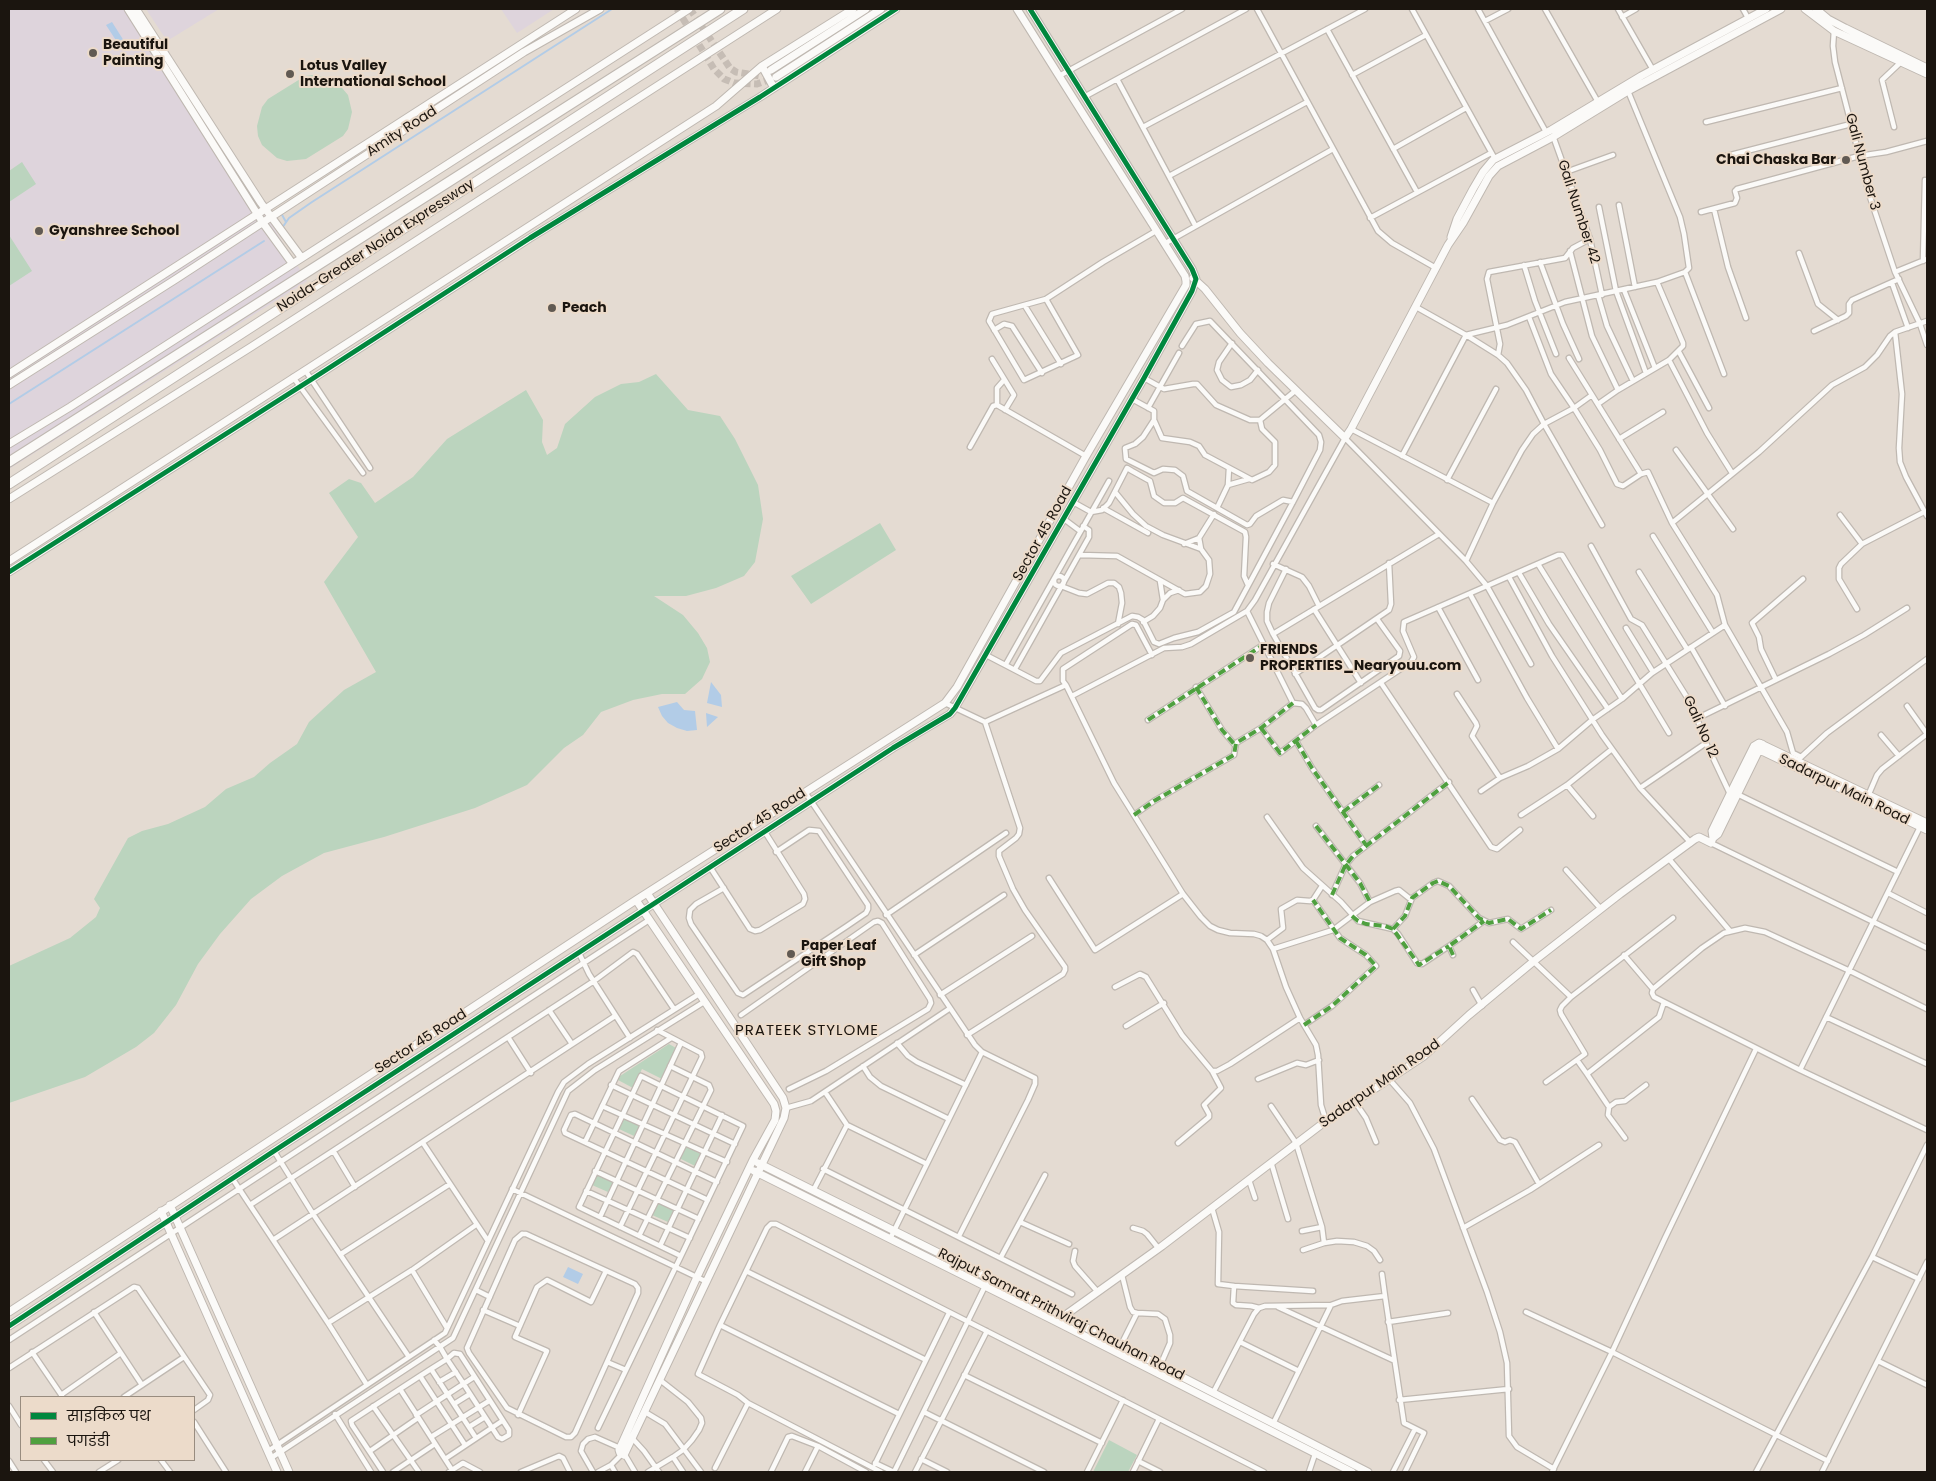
<!DOCTYPE html>
<meta charset="utf-8">
<style>
body{margin:0}
#map{position:relative;width:1936px;height:1481px;overflow:hidden;background:#e4dbd2;font-family:Poppins,"Noto Sans Devanagari",sans-serif}
canvas{display:block}
.frame{position:absolute;inset:0;border:10px solid #1b150f;pointer-events:none}
.legend{position:absolute;left:20px;top:1396px;width:175px;height:65px;box-sizing:border-box;background:#ecdbca;border:1px solid #988c7f;margin:0;padding:6px 9px;list-style:none;font-size:15px;color:#1b150f}
.legend li{display:flex;align-items:center;gap:10px;height:25px}
.legend b{width:25px;border:1px solid #988c7f}
</style>
<div id="map">
<canvas width="1936" height="1481"></canvas>
<div class="frame"></div>
<ul class="legend">
<li><b style="height:6px;background:#00873e"></b>साइकिल पथ</li>
<li><b style="height:6px;background:#4fa03f"></b>पगडंडी</li>
</ul>
</div>
<script>
const ctx = document.querySelector('canvas').getContext('2d');
ctx.lineJoin = 'round';
function fill(path, color) {
  ctx.fillStyle = color;
  ctx.fill(path, 'evenodd');
}
function poly(rows) {
  const path = new Path2D();
  for (const r of rows) {
    if (r.length === 3) {
      path.moveTo(r[0] + r[2], r[1]);
      path.arc(r[0], r[1], r[2], 0, 2 * Math.PI);
      continue;
    }
    path.moveTo(r[0], r[1]);
    for (let i = 2; i < r.length; i += 2) path.lineTo(r[i], r[i + 1]);
  }
  return path;
}
function strokePath(path, color, width, dash) {
  ctx.strokeStyle = color;
  ctx.lineWidth = width;
  ctx.lineCap = dash ? 'butt' : 'round';
  ctx.setLineDash(dash || []);
  ctx.stroke(path);
}
function write(font, color, halo, rows, align = 'center') {
  ctx.font = font + ' Poppins,sans-serif';
  ctx.lineWidth = 4;
  ctx.setLineDash([]);
  ctx.textBaseline = 'middle';
  ctx.strokeStyle = halo;
  ctx.fillStyle = color;
  for (const [text, x, y, turn = 0] of rows) {
    ctx.save();
    ctx.translate(x, y);
    ctx.rotate((+turn || 0) * Math.PI / 180);
    ctx.textAlign = isNaN(turn) ? turn : align;
    if (halo) ctx.strokeText(text, 0, 0);
    ctx.fillText(text, 0, 0);
    ctx.restore();
  }
}
fill(poly([
 [9,9,137,9,307,281,9,469],
 [146,9,219,9,167,41],
 [501,9,554,9,517,33]
]), '#ded4dc');
fill(poly([
 [313,75,330,78,337,82,348,95,352,112,348,129,343,136,306,159,287,161,277,158,262,145,258,136,257,126,262,107,268,99,305,76],
 [22,162,36,184,9,202,9,171],
 [9,235,32,271,9,286],
 [656,374,688,410,720,416,735,439,758,485,763,519,755,562,744,576,716,588,686,596,654,596,683,615,698,633,707,648,710,662,702,679,685,694,662,694,633,700,601,712,583,735,564,748,527,785,475,808,384,837,324,853,282,876,251,899,220,934,198,964,176,1005,154,1033,136,1047,85,1077,9,1103,9,966,70,938,96,917,100,908,94,899,128,838,142,831,168,824,205,807,226,789,254,777,270,763,297,744,309,722,344,690,376,672,324,582,358,537,329,493,349,479,361,483,375,503,413,477,447,439,526,390,543,420,542,442,547,455,557,448,565,424,595,397,621,384,639,382],
 [880,523,896,550,811,604,791,576],
 [669,1044,676,1048,662,1079,642,1069,633,1088,618,1080,620,1076],
 [625,1117,640,1125,634,1136,619,1129],
 [685,1146,701,1154,695,1166,679,1158],
 [598,1173,614,1181,608,1192,592,1185],
 [658,1203,674,1210,668,1222,652,1215],
 [1109,1440,1137,1455,1128,1472,1093,1472]
]), '#bbd4be');
fill(poly([
 [112,22,124,41,119,45,106,25],
 [711,682,721,695,722,707,707,703],
 [677,702,684,710,695,711,697,730,687,731,677,728,668,723,662,716,658,707],
 [706,713,718,717,707,727],
 [568,1267,583,1274,578,1284,563,1277]
]), '#b2cce7');
strokePath(poly([
 [281,213,286,222],
 [282,228,289,218,312,202,612,9],
 [9,404,264,241]
]), '#b2cce7', 2);
strokePath(poly([
 [677,9,714,69,724,79,734,83,757,84,774,78],
 [690,9,730,68,736,72,760,76,770,70]
]), '#c6bdb5', 7, [7, 3.5]);
const street = poly([
 [1257,9,1378,231,1392,243,1436,268],
 [1412,9,1495,159],
 [1478,9,1546,132],
 [1545,9,1598,102],
 [1618,9,1653,70],
 [1743,9,1748,18],
 [1622,17,1636,9],
 [1485,21,1508,9],
 [1327,29,1417,192],
 [1834,30,1833,46,1835,62,1870,197,1895,272,1920,324,1927,345],
 [1352,75,1426,35],
 [1059,76,1182,9],
 [1117,79,1195,225],
 [1084,97,1246,9],
 [1706,122,1842,88],
 [1143,127,1365,9],
 [1894,127,1882,80,1901,62],
 [1553,136,1590,239,1602,295],
 [1393,149,1466,108],
 [1719,158,1851,124],
 [1566,172,1613,155],
 [1169,176,1307,102],
 [1619,205,1635,287],
 [1599,207,1616,291,1646,373],
 [1714,209,1728,267,1746,318],
 [1701,212,1735,203,1737,198,1735,191,1737,189,1859,156,1886,152,1927,141],
 [1370,218,1491,153],
 [1164,244,1333,149],
 [1570,251,1592,336,1618,390,1598,404],
 [1799,253,1818,304,1838,320],
 [1923,261,1925,180],
 [1540,262,1563,324,1579,359],
 [1524,265,1535,301,1556,354],
 [1685,272,1724,374],
 [1895,272,1927,259],
 [1892,283,1908,328],
 [1624,290,1655,368],
 [1598,295,1607,326,1633,381],
 [1046,299,1078,355,1024,380,989,321,992,314,1046,299,1103,262,1156,231],
 [1025,306,1061,364],
 [1529,317,1551,374,1574,408,1592,395,1641,474],
 [994,330,1004,324,1012,326,1042,373],
 [1814,331,1846,316,1849,313,1849,304,1852,300,1899,279],
 [1895,332,1902,394,1899,448,1900,462,1906,477,1927,516],
 [1466,335,1507,325,1565,302,1657,282,1685,272,1689,268,1684,234,1680,217,1628,91],
 [1466,335,1498,355,1507,363,1526,390,1544,424,1574,408,1600,450,1617,484,1623,486,1641,474,1648,472,1672,523],
 [1232,343,1219,362,1217,370,1222,380,1231,387,1241,385,1250,380,1258,370],
 [1679,352,1709,408],
 [1498,355,1500,344,1487,279,1489,272,1565,258,1573,248,1590,239],
 [1569,358,1592,395],
 [992,359,1014,395,1005,410],
 [1669,360,1707,433,1732,473],
 [305,370,370,468],
 [293,377,363,473],
 [1144,378,1164,389,1193,384,1197,384,1216,405,1250,420,1260,420,1295,391],
 [1618,390,1669,360,1683,346,1683,343,1657,282],
 [1132,399,1154,411,1154,420,1162,438,1190,442,1199,446,1205,455,1252,480,1269,472,1275,465,1275,442,1262,429,1260,420],
 [997,405,997,388,1004,380],
 [1148,408,1179,353],
 [1154,420,1143,437,1135,444,1125,448,1126,459,1154,473,1163,469,1175,470,1183,476,1187,491,1247,525,1250,524,1256,516,1283,500,1293,502],
 [1351,429,1493,503],
 [1619,439,1663,412],
 [970,447,993,406,997,405,1086,456],
 [1676,450,1733,529],
 [1402,456,1466,335,1416,307],
 [1447,480,1496,389],
 [1228,485,1249,479],
 [1073,502,1091,512,1102,510,1109,503,1127,468,1132,471,1150,481,1154,496,1164,503,1175,503,1183,498,1245,532,1246,537,1244,576,1248,585],
 [1103,508,1148,533],
 [1217,508,1228,485,1229,468],
 [1840,515,1862,544],
 [1064,519,1080,531],
 [1653,536,1713,633],
 [1199,538,1214,514],
 [1184,544,1199,538,1201,549],
 [1591,546,1631,619,1642,625,1693,707,1706,743,1730,794],
 [1080,555,1117,556,1185,594,1200,592,1206,586,1210,574,1209,560,1201,549,1163,535,1146,526,1133,514,1115,492],
 [1466,561,1493,503,1522,450,1533,434,1544,424,1602,525],
 [1273,564,1302,577,1309,586,1319,606],
 [1538,564,1622,699],
 [1639,572,1687,649],
 [1519,573,1549,624,1608,709],
 [1059,581,5],
 [1509,577,1552,656,1602,735,1640,788,1691,843],
 [1061,586,1079,593,1087,594,1108,583,1114,583,1119,587,1121,593,1122,603,1118,624],
 [1470,594,1527,698,1558,749],
 [1163,600,1170,593,1179,590],
 [1438,607,1478,680],
 [1314,609,1361,683],
 [1857,609,1839,579,1839,568,1841,564,1862,544,1924,512],
 [1247,611,1293,703,1302,704,1306,708,1316,725,1411,662,1414,657,1403,631,1404,622,1558,555,1562,555,1669,733],
 [1377,619,1400,651,1399,656,1321,710,1318,710,1315,708,1273,634,1439,534],
 [1143,622,1153,616,1160,608,1163,600,1160,581],
 [1626,628,1653,672],
 [1273,634,1267,621,1267,612,1269,603,1286,569],
 [1691,647,1725,706],
 [986,655,1036,681,1040,681,1061,653,1132,616,1138,617,1143,620,1154,642,1159,644,1174,638,1198,632,1234,612,1293,502,1320,450,1321,442,1319,435,1210,321,1196,324,1182,346],
 [1006,664,1109,481],
 [1015,669,1089,537,1089,530,1083,526],
 [1295,674,1389,610,1391,604,1389,563],
 [1776,680,1761,649,1759,637,1752,623,1803,579],
 [1381,683,1491,847,1497,849,1520,830],
 [1066,685,1063,681,1063,669,1132,624,1136,625,1152,655],
 [1196,687,1222,730,1235,745],
 [1457,694,1476,723,1477,726,1472,736,1500,778],
 [1072,696,1164,648,1182,647,1191,644,1247,611,1255,600,1345,438,1466,561,1487,586,1531,664],
 [945,703,985,722,1066,685,1114,783,1183,894,1201,917,1210,926,1218,930,1230,933,1254,934,1261,936,1267,940,1273,949,1286,987,1300,1018,1316,1045,1318,1055,1321,1105,1326,1121],
 [1907,706,1927,734],
 [1698,718,1829,654,1864,635,1907,608],
 [1148,720,1263,645],
 [1261,728,1280,753,1316,725],
 [1881,735,1899,756],
 [1296,741,1312,768,1366,845],
 [1801,757,1793,753,1787,732,1725,625,1717,595,1672,523,1759,452,1832,385,1865,367,1877,355,1890,336,1895,332,1927,321],
 [1800,758,1827,733,1927,659],
 [1567,785,1593,816],
 [1640,788,1706,743],
 [1481,791,1500,778,1528,766,1558,749,1592,720,1622,699,1652,673,1725,625],
 [805,792,975,1045,982,1052,1035,1078,1035,1084,1028,1100,959,1236],
 [1737,794,1898,872],
 [1868,796,1877,775,1882,769,1927,734],
 [1343,812,1379,785],
 [1134,815,1154,801,1234,755,1236,743,1261,728,1293,703],
 [1521,815,1567,785,1612,749],
 [1267,817,1303,868,1341,902,1358,921,1393,929,1398,934,1417,963,1422,964,1449,946],
 [1921,825,1800,1070,1927,1130],
 [1316,826,1360,883,1370,902],
 [1711,843,1927,948],
 [1669,859,1730,931],
 [710,867,750,929,755,931,760,930,803,904,805,899,804,894,765,832],
 [1566,870,1601,909],
 [1049,878,1095,950,1183,894],
 [724,888,696,904,690,910,689,918,691,924,738,993,743,995,847,926,866,913,868,909,868,905,819,831,809,830,776,852],
 [1888,893,1927,913],
 [1332,895,1345,866,1353,856,1449,782],
 [886,915,1006,833],
 [1393,929,1405,916,1412,898,1433,883,1438,881,1449,886,1479,918,1489,923,1508,919,1521,929,1551,910],
 [1267,940,1283,928,1281,909,1297,900,1310,901,1313,900,1322,886],
 [1513,942,1571,997],
 [1273,949,1333,930,1370,902,1395,891,1399,890,1409,898,1412,898],
 [579,953,589,974,630,1038],
 [914,955,1004,895],
 [1453,955,1449,946,1484,921],
 [1624,955,1653,989],
 [1115,987,1140,974,1146,977,1182,1035,1212,1071,1217,1071,1230,1064,1300,1018],
 [1473,990,1482,1006],
 [940,995,1032,936],
 [1664,1002,1800,1070],
 [549,1010,572,1044],
 [741,1015,874,922,878,921,882,923,930,999,931,1003,928,1009,826,1071,789,1089],
 [1826,1017,1927,1064],
 [1304,1025,1332,1006,1376,966,1366,955,1340,938,1313,900],
 [1126,1026,1164,1003],
 [967,1035,1063,974,1065,970,1065,967,1025,910,1013,889,999,856,999,851,1016,838,1019,834,1020,828,985,722],
 [508,1037,531,1073],
 [897,1043,908,1056,917,1062,966,1085],
 [1577,1060,1587,1074],
 [863,1066,870,1077,881,1086,949,1119],
 [641,1076,743,1126,681,1256,579,1207,641,1076],
 [1258,1079,1297,1063,1306,1065,1319,1060],
 [1389,1079,1410,1103,1434,1149,1487,1292,1500,1332,1507,1363,1509,1436,1517,1447,1554,1469],
 [1546,1082,1585,1054,1561,1014,1560,1010,1562,1006,1571,997,1673,918],
 [611,1085,735,1144],
 [1472,1099,1500,1140,1505,1142,1510,1140,1515,1142,1539,1184],
 [1355,1102,1366,1118,1376,1142],
 [602,1106,727,1162],
 [1271,1106,1296,1143,1322,1227,1324,1243,1303,1250],
 [1609,1107,1616,1102,1625,1101,1646,1085],
 [786,1108,811,1101,949,1009],
 [847,1125,927,1164],
 [1625,1138,1608,1115,1609,1107,1587,1074,1659,1017,1664,1002,1654,997,1652,993,1653,989,1702,948,1724,933,1745,928,1765,932,1850,971,1927,1009],
 [585,1142,619,1071,671,1038],
 [423,1143,488,1241],
 [1178,1143,1209,1117,1209,1114,1204,1105,1221,1088,1212,1071],
 [274,1151,313,1214,409,1357],
 [334,1152,355,1187],
 [1271,1162,1288,1219],
 [823,1169,1072,1294],
 [595,1171,699,1219],
 [232,1178,328,1323,367,1385],
 [1249,1180,1255,1198],
 [512,1189,705,1281],
 [586,1191,690,1238],
 [813,1191,847,1125,825,1092],
 [708,1200,565,1133,564,1130,571,1115,575,1114,717,1182],
 [250,1205,594,981,633,952,637,954,674,1009],
 [1212,1208,1219,1232,1218,1284,1234,1286],
 [600,1217,681,1043],
 [1020,1222,1069,1244],
 [620,1227,702,1057,701,1053,657,1030],
 [1133,1228,1143,1231,1147,1234,1159,1249],
 [1463,1228,1530,1190,1599,1145],
 [1302,1231,1322,1227],
 [522,1234,526,1234,635,1284,638,1288,638,1293,607,1362,575,1433,571,1437,566,1437,507,1408,469,1353,467,1348,515,1240,522,1234],
 [639,1236,711,1090,709,1085,670,1066],
 [890,1239,982,1052],
 [273,1240,615,1016],
 [1324,1243,1337,1241,1354,1242,1367,1246,1374,1251,1380,1260],
 [660,1246,722,1115],
 [1075,1251,1073,1261,1075,1266,1097,1291],
 [341,1254,450,1184],
 [1001,1257,1045,1175],
 [1872,1257,1919,1279],
 [412,1270,447,1328],
 [746,1271,926,1360],
 [1382,1274,1385,1296],
 [1122,1275,1130,1307,1133,1312,1137,1313,1158,1314,1165,1319,1170,1335,1170,1343,1160,1366],
 [476,1290,490,1297],
 [1278,1307,1393,1360],
 [1259,1308,1251,1306,1236,1305,1233,1303,1234,1286,1313,1291],
 [483,1310,520,1326],
 [94,1312,142,1385],
 [1526,1312,1612,1352,1828,1461],
 [1388,1322,1448,1313],
 [328,1323,412,1270,476,1225],
 [720,1325,899,1414],
 [9,1340,649,920],
 [1240,1342,1299,1371],
 [1121,1345,1137,1313],
 [32,1352,62,1396],
 [1878,1361,1927,1385],
 [607,1362,626,1370],
 [9,1368,134,1287,138,1288,210,1395,208,1400,194,1410],
 [431,1369,476,1438],
 [964,1375,1102,1443],
 [420,1376,465,1445],
 [660,1380,688,1402,701,1418,702,1423,699,1430,692,1440,683,1450,673,1457],
 [439,1382,456,1372],
 [400,1389,420,1376,431,1369,447,1359,454,1353,460,1354,509,1430,509,1435,502,1439,498,1437,463,1383,447,1359,440,1347,434,1340],
 [1213,1393,1254,1314,1259,1308,1265,1306,1331,1305],
 [61,1395,121,1353],
 [124,1397,184,1357],
 [1399,1400,1509,1389],
 [454,1404,470,1394],
 [9,1406,21,1425],
 [373,1406,419,1472],
 [645,1412,665,1424,701,1472],
 [924,1412,1044,1472],
 [335,1414,371,1472],
 [416,1415,474,1377],
 [518,1415,547,1351,515,1337,537,1287,547,1280,591,1302,606,1271],
 [194,1422,226,1472],
 [1273,1424,1331,1305,1342,1301,1385,1296,1404,1423,1424,1433,1405,1472],
 [469,1427,485,1417],
 [598,1428,681,1256],
 [431,1437,489,1401],
 [633,1439,644,1451,659,1472],
 [268,1451,445,1333,558,1092,564,1082,588,1064,699,994],
 [370,1451,418,1418],
 [625,1455,635,1472],
 [271,1458,453,1338,568,1091,595,1070,704,1002],
 [445,1459,502,1421],
 [921,1459,947,1472],
 [44,1460,53,1472],
 [161,1460,170,1472],
 [9,1461,16,1472],
 [1138,1461,1160,1472],
 [875,1463,894,1472,989,1278],
 [875,1464,949,1313],
 [611,1465,615,1472],
 [715,1468,748,1403],
 [99,1472,118,1460],
 [383,1472,352,1425,351,1421,400,1389,452,1470],
 [393,1472,435,1444],
 [449,1472,463,1463,480,1472],
 [521,1472,559,1456,563,1458,570,1472],
 [593,1472,581,1451,583,1444,588,1439,595,1437,620,1448],
 [598,1472,611,1465,622,1454],
 [648,1472,673,1457,683,1472],
 [771,1472,788,1437,792,1436,818,1446,866,1472],
 [805,1472,818,1446],
 [881,1472,748,1403,738,1395,698,1374,720,1325,767,1228,771,1224,776,1224,1264,1472],
 [915,1472,987,1331],
 [1087,1472,1123,1400],
 [1133,1472,1159,1419],
 [1309,1472,1315,1454],
 [1393,1472,1415,1429],
 [1552,1472,1612,1352,1665,1238,1756,1049],
 [1756,1472,1872,1257,1927,1145],
 [1822,1472,1927,1262]
]);
const secondary = poly([
 [128,9,263,223,292,263],
 [136,9,261,203,301,257],
 [1805,9,1834,31,1927,74],
 [1816,9,1828,19,1845,28,1927,68],
 [762,66,774,88],
 [771,70,866,9],
 [776,77,881,9],
 [1451,237,1457,219,1473,189,1483,172,1493,160,1551,130,1641,76,1766,9],
 [1193,278,1205,289,1240,333,1268,363,1345,438,1351,429,1448,245,1463,223,1489,176,1498,166,1553,137,1628,91,1781,9],
 [9,374,576,9],
 [9,385,176,279,524,52,600,9],
 [9,444,70,407,689,9],
 [9,499,251,347,777,9],
 [9,561,716,106,762,66,853,9],
 [9,572,312,379,530,238,760,97,896,9],
 [1760,751,1764,752,1927,830],
 [1713,838,1712,831,1730,794,1754,746,1759,743,1927,823],
 [636,900,774,1104,776,1111,775,1120,753,1160,697,1277,619,1450,620,1453,624,1455,784,1118,786,1108,783,1098,647,893],
 [758,1163,989,1278,1368,1472],
 [754,1171,1053,1320,1352,1472],
 [170,1205,289,1472],
 [161,1211,277,1472],
 [9,1312,636,900,945,703,957,687,1086,456,1186,285,1186,281,1185,276,1017,9],
 [1064,1316,1162,1246,1326,1121,1424,1056,1469,1015,1534,961,1620,894,1695,839,1699,837,1711,843,1713,838,1718,834,1762,744],
 [9,1326,274,1151,893,748,950,714,955,708,1144,378,1192,291,1196,279,1192,269,1030,9]
]);
const highway = poly([
 [9,462,720,9],
 [9,484,743,9]
]);
strokePath(street, '#bfb8b1', 7);
strokePath(secondary, '#bfb8b1', 9);
strokePath(highway, '#bfb8b1', 11);
strokePath(street, '#fbfaf8', 4.5);
strokePath(secondary, '#fbfaf8', 7);
strokePath(highway, '#fbfaf8', 9);
strokePath(poly([
 [1196,687,1222,730,1235,745],
 [1148,720,1263,645],
 [1261,728,1280,753,1316,725],
 [1296,741,1312,768,1366,845],
 [1343,812,1379,785],
 [1134,815,1154,801,1234,755,1236,743,1261,728,1293,703],
 [1316,826,1360,883,1370,902],
 [1332,895,1345,866,1353,856,1449,782],
 [1352,916,1358,921,1366,924,1385,926,1393,929,1419,965,1449,946],
 [1393,929,1405,916,1412,898,1433,883,1438,881,1449,886,1479,918,1489,923,1508,919,1521,929,1551,910],
 [1453,955,1449,946,1484,921],
 [1304,1025,1332,1006,1376,966,1366,955,1340,938,1313,900]
]), '#4fa03f', 4, [8, 4]);
strokePath(poly([
 [9,572,312,379,530,238,760,97,896,9],
 [9,1326,274,1151,893,748,950,714,955,708,1144,378,1192,291,1196,279,1192,269,1030,9]
]), '#00873e', 5);
for (const [x, y, r, color] of [
 [93,53,5,"#615a53"],
 [290,74,5,"#615a53"],
 [1846,160,5,"#615a53"],
 [39,231,5,"#615a53"],
 [552,308,5,"#615a53"],
 [1250,658,5,"#615a53"],
 [791,954,5,"#615a53"]
]) {
  const dot = new Path2D();
  dot.arc(x, y, r, 0, 2 * Math.PI);
  ctx.fillStyle = color;
  ctx.fill(dot);
  strokePath(dot, '#ecdbca', 2);
}
write('bold 14px', '#1b150f', '#ecdbca', [
 ["Beautiful",103,45],
 ["Painting",103,61],
 ["Lotus Valley",300,66],
 ["International School",300,82],
 ["Chai Chaska Bar",1836,160,"right"],
 ["Gyanshree School",49,231],
 ["Peach",562,308],
 ["FRIENDS",1260,650],
 ["PROPERTIES_Nearyouu.com",1260,666],
 ["Paper Leaf",801,946],
 ["Gift Shop",801,962]
], 'left');
write('14px', '#1b150f', '#ecdbca', [
 ["Amity Road",402,132,-33],
 ["Gali Number 3",1862,162,75],
 ["Gali Number 42",1578,212,72],
 ["Noida-Greater Noida Expressway",376,246,-33],
 ["Sector 45 Road",1043,534,-61],
 ["Gali No 12",1700,727,66],
 ["Sadarpur Main Road",1844,790,26],
 ["Sector 45 Road",760,821,-33],
 ["Sector 45 Road",421,1042,-33],
 ["Sadarpur Main Road",1380,1084,-35],
 ["Rajput Samrat Prithviraj Chauhan Road",1061,1315,27]
]);
ctx.letterSpacing = '1px';
write('15px', '#1b150f', '#ecdbca', [
 ["PRATEEK STYLOME",807,1031]
]);
ctx.letterSpacing = '0px';
</script>
